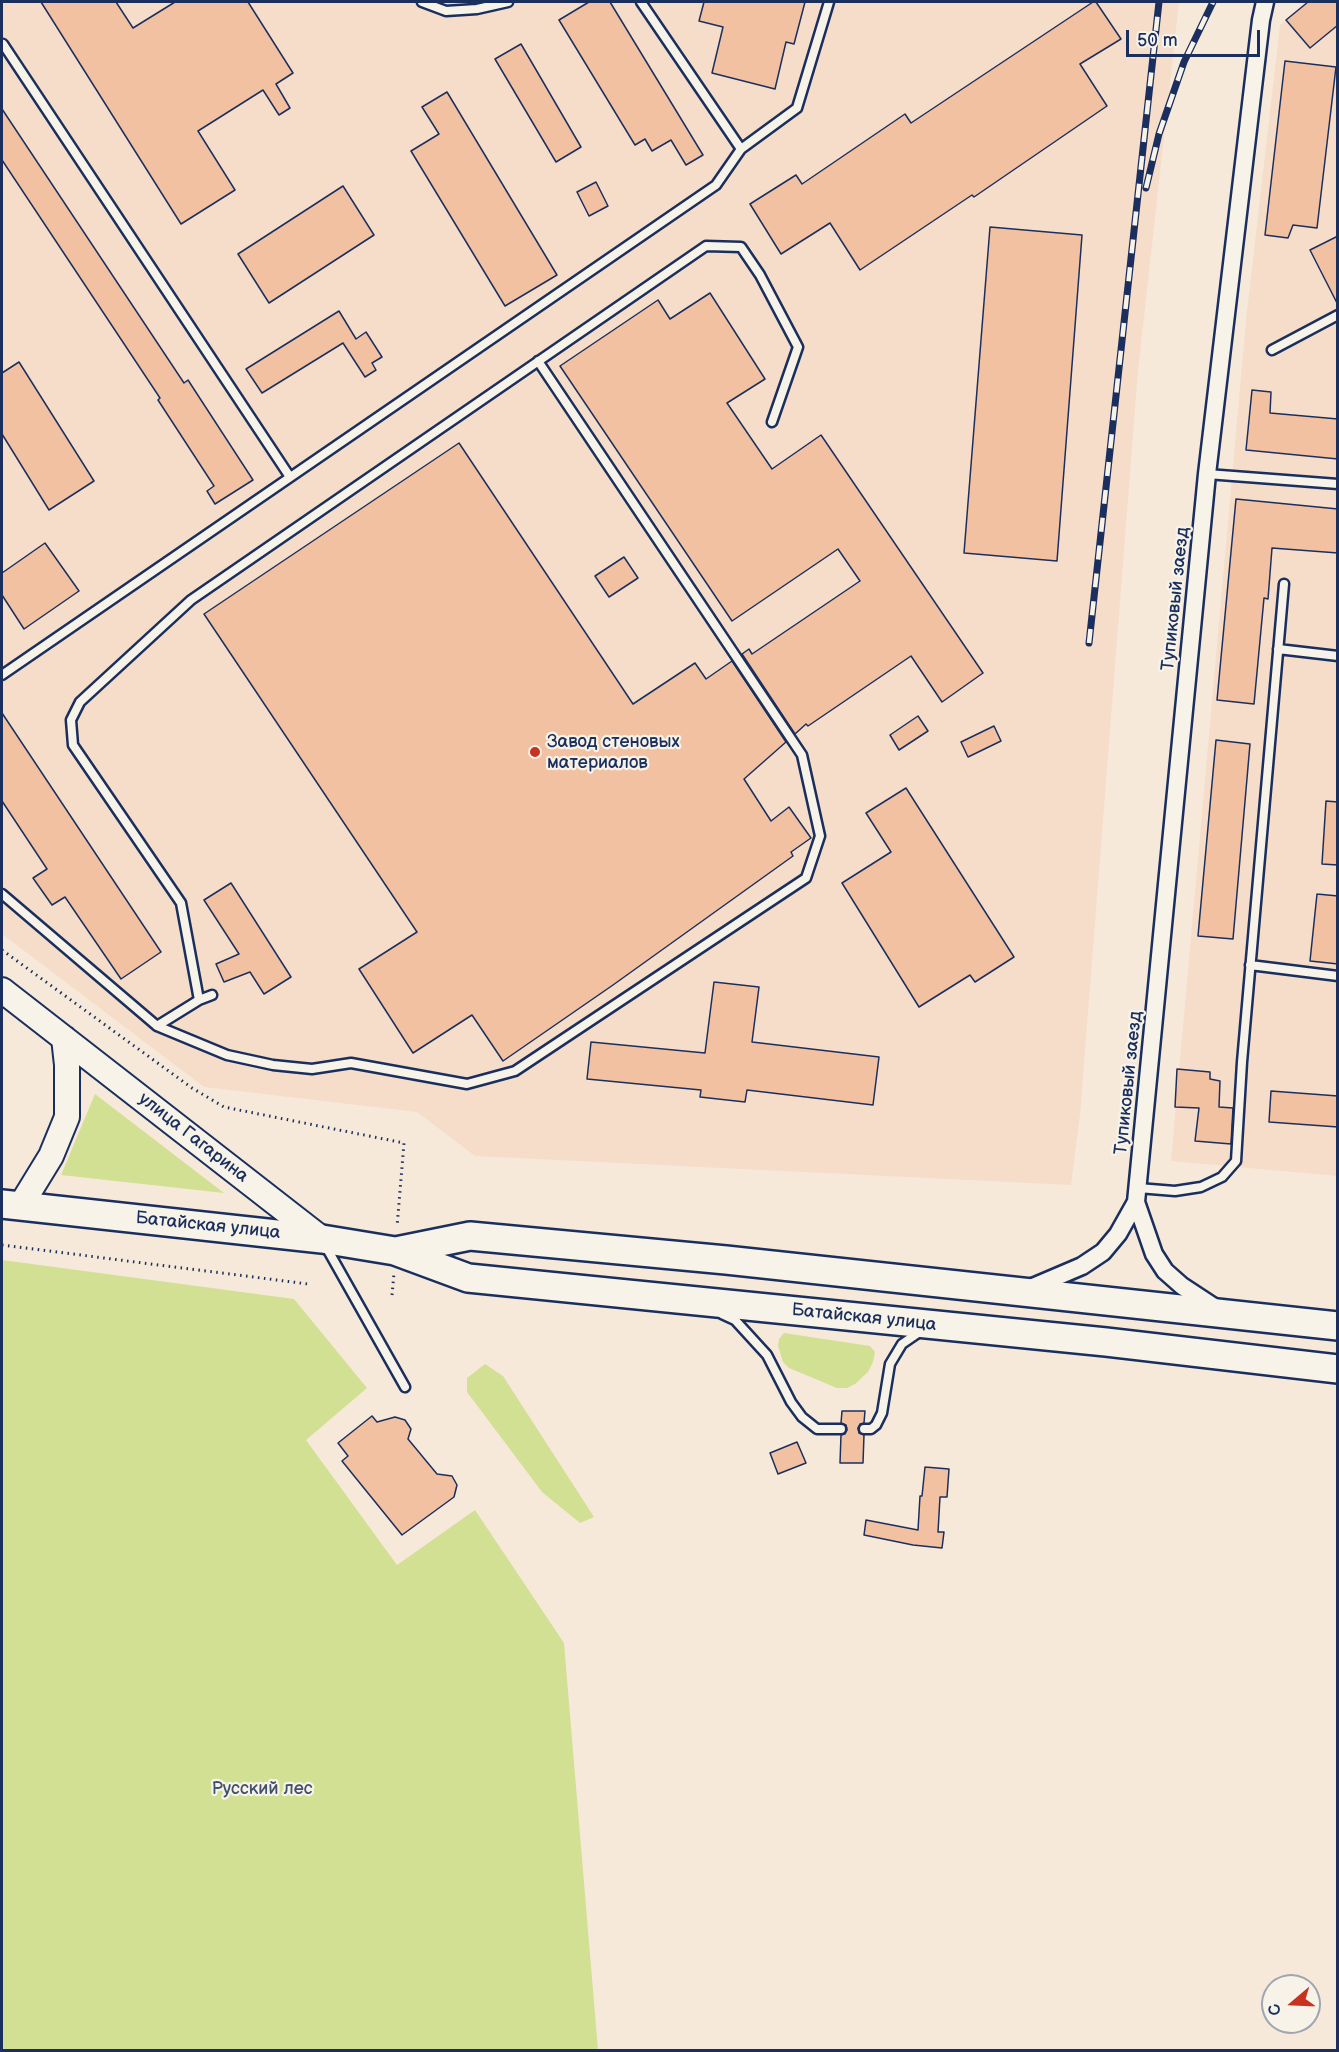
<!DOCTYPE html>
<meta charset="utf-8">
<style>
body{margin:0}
#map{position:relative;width:1339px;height:2052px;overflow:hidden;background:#f6e9da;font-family:"Balsamiq Sans",sans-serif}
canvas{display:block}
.frame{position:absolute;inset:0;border:3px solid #1b2f5e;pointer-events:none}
.north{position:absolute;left:1261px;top:1974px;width:60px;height:60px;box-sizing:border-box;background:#f7f3e8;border:2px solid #9fa5b1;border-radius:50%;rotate:251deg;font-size:16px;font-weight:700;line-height:24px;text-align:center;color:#1b2f5e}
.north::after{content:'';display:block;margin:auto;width:21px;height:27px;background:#c8321e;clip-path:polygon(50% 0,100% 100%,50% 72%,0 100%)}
.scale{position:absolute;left:1126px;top:30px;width:134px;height:27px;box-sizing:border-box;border:3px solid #1b2f5e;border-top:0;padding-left:8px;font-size:18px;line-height:21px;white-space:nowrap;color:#1b2f5e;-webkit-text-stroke:4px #f7f3e8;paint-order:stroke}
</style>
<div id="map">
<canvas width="1339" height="2052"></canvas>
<div class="frame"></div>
<div class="north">С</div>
<div class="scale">50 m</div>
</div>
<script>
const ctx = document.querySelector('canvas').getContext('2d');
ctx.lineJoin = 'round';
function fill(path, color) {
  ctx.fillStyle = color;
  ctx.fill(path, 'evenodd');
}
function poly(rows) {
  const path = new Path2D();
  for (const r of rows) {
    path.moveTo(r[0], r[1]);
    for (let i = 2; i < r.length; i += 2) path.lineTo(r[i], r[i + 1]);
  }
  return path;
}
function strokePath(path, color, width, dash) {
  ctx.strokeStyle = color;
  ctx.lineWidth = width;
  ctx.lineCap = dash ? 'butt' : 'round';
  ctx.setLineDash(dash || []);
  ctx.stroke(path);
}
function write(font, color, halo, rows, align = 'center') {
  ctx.font = font + ' "Balsamiq Sans",sans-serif';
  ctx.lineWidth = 4.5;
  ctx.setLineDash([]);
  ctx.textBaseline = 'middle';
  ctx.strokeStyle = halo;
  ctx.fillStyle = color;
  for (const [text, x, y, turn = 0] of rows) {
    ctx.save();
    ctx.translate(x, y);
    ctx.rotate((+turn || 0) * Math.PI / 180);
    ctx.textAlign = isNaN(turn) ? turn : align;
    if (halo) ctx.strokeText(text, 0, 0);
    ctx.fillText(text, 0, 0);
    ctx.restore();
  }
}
fill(poly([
 [2,2,1179,2,1138,371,1080,1115,1071,1185,475,1156,417,1112,204,1087,2,934],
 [1308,2,1337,2,1337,1176,1171,1161,1246,320,1280,25]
]), '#f5ddc9');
fill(poly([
 [95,1094,224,1193,61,1175],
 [2,1260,294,1299,367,1388,306,1440,397,1565,475,1510,564,1643,598,2050,2,2050],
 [784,1333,870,1346,875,1352,873,1362,868,1372,855,1384,847,1388,837,1388,789,1368,783,1362,778,1346,779,1339],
 [485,1364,503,1376,594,1517,580,1523,542,1492,467,1392,467,1378]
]), '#d2e093');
const building = poly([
 [41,2,116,2,133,28,175,2,248,2,293,73,276,84,290,108,279,115,263,90,198,131,235,190,181,224,41,2],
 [589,2,610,2,703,155,686,165,671,140,652,151,645,139,635,145,559,20,589,2],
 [704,2,805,2,794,44,786,42,775,89,712,73,723,27,699,21,704,2],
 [1093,2,1096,2,1121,39,1080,64,1107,106,974,197,972,195,860,270,830,223,781,254,750,204,796,175,802,184,905,114,911,123,1093,2],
 [1308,2,1338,2,1338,25,1310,48,1286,20,1308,2],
 [521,44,581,147,556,162,495,59,521,44],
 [1285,61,1336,67,1317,228,1293,225,1288,238,1265,235,1285,61],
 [447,92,557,275,505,306,411,151,439,134,422,107,447,92],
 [2,109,184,383,188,380,253,480,215,504,207,491,214,486,158,400,160,398,2,160,2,109],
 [596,182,608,206,589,216,577,192,596,182],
 [343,186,374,235,269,303,238,254,343,186],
 [990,227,1082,235,1057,561,964,553,990,227],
 [1338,236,1338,305,1310,250,1338,236],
 [710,293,765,379,727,403,772,469,821,435,983,673,942,702,911,656,808,726,806,724,795,734,742,654,749,649,752,654,860,581,838,549,732,621,560,366,658,300,670,319,710,293],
 [339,311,356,339,366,332,382,357,372,363,376,370,365,377,343,343,262,393,246,369,339,311],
 [19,362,94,481,49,510,2,434,2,373,19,362],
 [1252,390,1271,392,1270,413,1338,419,1338,459,1246,450,1252,390],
 [459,443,633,704,695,663,706,679,732,661,786,742,744,779,771,821,789,807,811,838,791,852,793,856,613,985,503,1061,472,1015,413,1053,359,969,417,932,204,614,459,443],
 [1236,499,1338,509,1338,553,1272,548,1268,599,1264,598,1254,704,1217,700,1236,499],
 [45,543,79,591,24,629,2,595,2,573,45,543],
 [624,557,638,578,609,597,595,576,624,557],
 [2,713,161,952,121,979,65,897,52,905,33,878,47,869,2,801,2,713],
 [918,716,928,731,899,750,890,735,918,716],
 [994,726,1001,741,968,757,961,742,994,726],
 [1216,740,1250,744,1233,939,1198,936,1216,740],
 [906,788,1014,957,975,982,970,975,919,1007,842,883,891,852,866,813,906,788],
 [1326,801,1338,802,1338,865,1322,864,1326,801],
 [231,883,291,977,264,994,250,972,224,982,216,964,239,954,204,900,231,883],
 [1317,894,1338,896,1338,964,1310,961,1317,894],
 [714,982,759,987,752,1042,879,1057,873,1105,747,1090,745,1102,700,1097,701,1090,587,1079,591,1042,705,1053,714,982],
 [1177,1069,1210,1072,1210,1079,1220,1081,1219,1107,1233,1108,1231,1144,1195,1141,1199,1108,1175,1107,1177,1069],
 [1271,1091,1338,1096,1338,1127,1269,1122,1271,1091],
 [842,1411,865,1411,864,1423,860,1424,858,1428,859,1433,864,1435,863,1463,840,1463,841,1435,845,1434,847,1430,846,1425,841,1423,842,1411],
 [372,1416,377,1422,395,1417,405,1420,411,1429,408,1439,437,1474,452,1476,457,1485,454,1497,402,1535,342,1461,348,1456,338,1443,372,1416],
 [797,1442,806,1463,778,1474,770,1453,797,1442],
 [925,1467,949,1469,947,1497,940,1497,938,1532,944,1532,942,1548,913,1545,864,1535,866,1520,918,1530,920,1496,922,1496,925,1467]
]);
fill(building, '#f2c1a2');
strokePath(building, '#1b2f5e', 1.5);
const service = poly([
 [422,2,446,11,477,9,508,2],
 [3,44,290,477],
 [741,149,797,108,829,2],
 [1272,350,1338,315],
 [1207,474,1338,484],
 [1278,649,1338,656],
 [2,675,716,185,741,149,641,2],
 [2,894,157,1026,199,1000,212,995],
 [1250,965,1338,976],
 [199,1000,181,903,73,745,71,720,80,702,191,600,706,246,741,247,760,275,798,347,772,422],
 [157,1026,227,1055,273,1065,312,1069,351,1063,467,1084,515,1071,806,878,820,836,802,755,538,361],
 [1138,1188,1175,1191,1201,1187,1222,1177,1236,1161,1242,1062,1284,584],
 [325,1245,405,1387],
 [722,1314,735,1320,767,1355,791,1402,802,1417,817,1429,841,1429],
 [864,1429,871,1429,876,1425,882,1413,890,1364,902,1344,921,1331]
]);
const minor = poly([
 [1136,1202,1154,1254,1165,1271,1182,1286,1217,1309],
 [1028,1289,1082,1266,1103,1252,1118,1234,1136,1202,1207,474,1261,20,1265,2]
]);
const secondary = poly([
 [2,990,322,1239],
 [21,1205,51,1156,67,1117,67,1065,64,1038]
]);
const trunk = poly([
 [2,1204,322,1239,395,1251,468,1278,1106,1342,1338,1369],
 [396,1251,470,1236,726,1260,1338,1326]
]);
strokePath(service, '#1b2f5e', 13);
strokePath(minor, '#1b2f5e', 21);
strokePath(secondary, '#1b2f5e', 28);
strokePath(trunk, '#1b2f5e', 32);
strokePath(poly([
 [2,950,192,1088,224,1107,404,1143,397,1227],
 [2,1245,308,1284],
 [392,1295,394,1273]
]), '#1b2f5e', 3, [1.5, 4.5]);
strokePath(service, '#f7f3e8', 8);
strokePath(minor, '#f7f3e8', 16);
strokePath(secondary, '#f7f3e8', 24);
strokePath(trunk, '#f7f3e8', 27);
const rail = poly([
 [1146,188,1159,134,1184,62,1213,2],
 [1089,643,1159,2]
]);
strokePath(rail, '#1b2f5e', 7);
strokePath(rail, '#f7f3e8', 4.5, [14]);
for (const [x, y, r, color] of [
 [535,752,6,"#c8321e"]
]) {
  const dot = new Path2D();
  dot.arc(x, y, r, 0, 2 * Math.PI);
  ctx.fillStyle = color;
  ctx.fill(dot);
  strokePath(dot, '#f7f3e8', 2);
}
write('18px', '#1b2f5e', '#f7f3e8', [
 ["Тупиковый заезд",1176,599,-84],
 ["Тупиковый заезд",1129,1083,-84],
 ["улица Гагарина",193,1138,38],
 ["Батайская улица",208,1226,6],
 ["Батайская улица",864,1318,6]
]);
write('18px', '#1b2f5e', '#f7f3e8', [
 ["Завод стеновых",547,742],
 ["материалов",547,763]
], 'left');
write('18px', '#405269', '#f7f3e8', [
 ["Русский лес",262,1789]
]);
</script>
